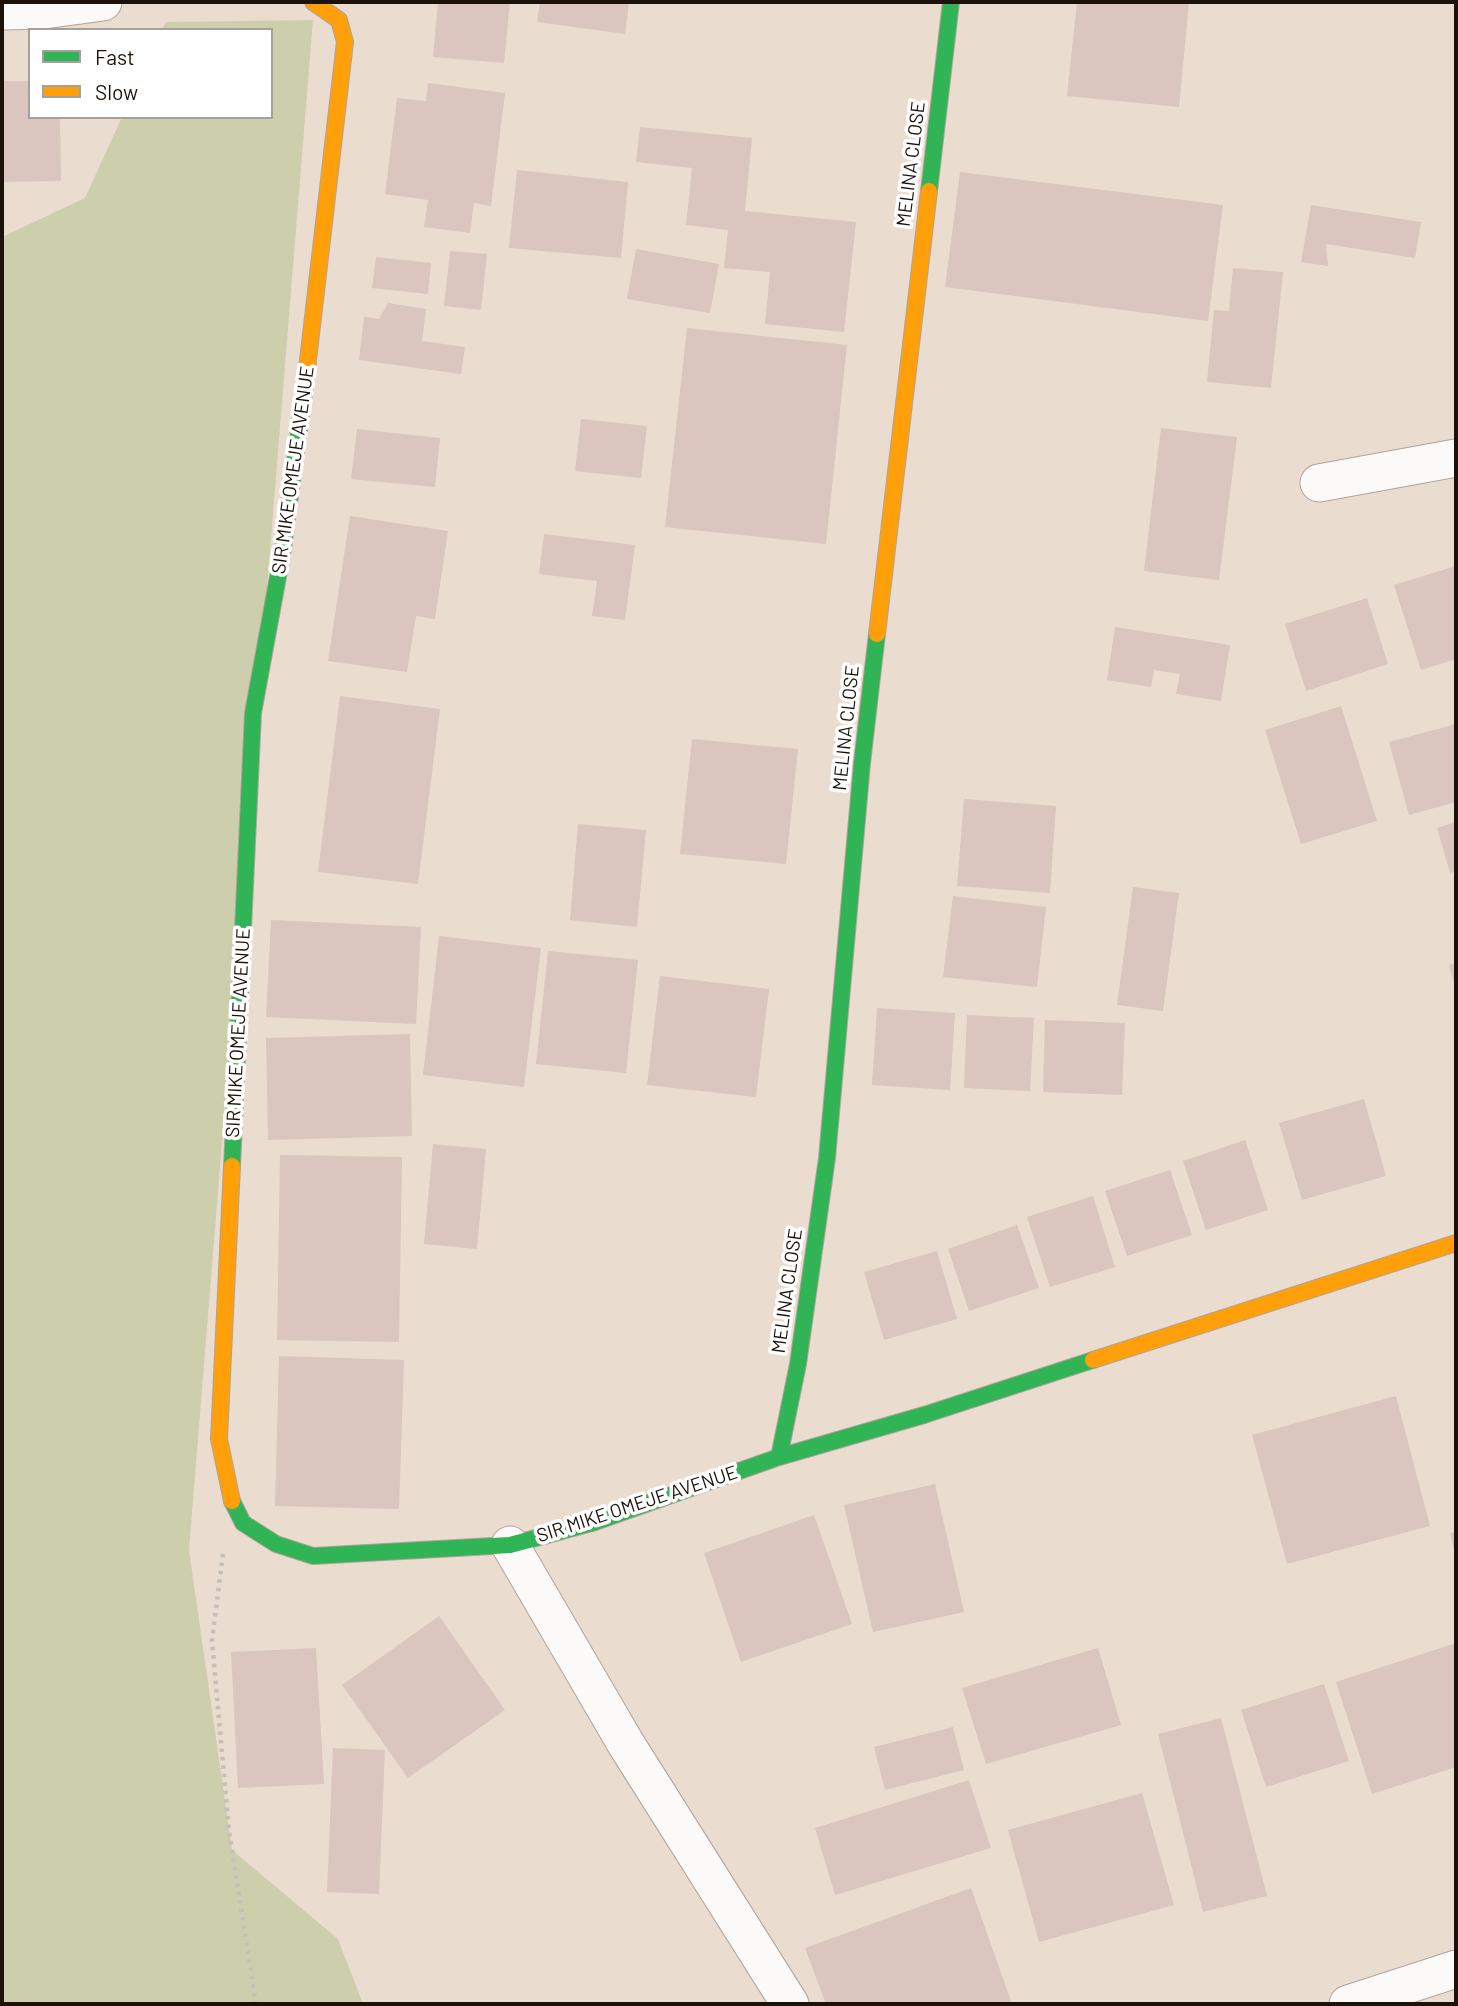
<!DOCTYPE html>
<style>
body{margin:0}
#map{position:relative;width:1458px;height:2006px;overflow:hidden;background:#ebdcd0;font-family:Barlow,sans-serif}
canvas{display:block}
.frame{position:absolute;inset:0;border:4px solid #1c120a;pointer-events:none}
.legend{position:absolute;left:28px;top:28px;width:245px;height:91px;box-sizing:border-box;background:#fff;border:2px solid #a4a09d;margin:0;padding:9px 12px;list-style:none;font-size:21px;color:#1c120a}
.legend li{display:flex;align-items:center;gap:14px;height:35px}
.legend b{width:35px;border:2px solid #a4a09d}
</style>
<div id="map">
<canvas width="1458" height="2006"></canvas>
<div class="frame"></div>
<ul class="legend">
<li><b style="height:9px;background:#30b455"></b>Fast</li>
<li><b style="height:9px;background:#ff9f0a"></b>Slow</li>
</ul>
</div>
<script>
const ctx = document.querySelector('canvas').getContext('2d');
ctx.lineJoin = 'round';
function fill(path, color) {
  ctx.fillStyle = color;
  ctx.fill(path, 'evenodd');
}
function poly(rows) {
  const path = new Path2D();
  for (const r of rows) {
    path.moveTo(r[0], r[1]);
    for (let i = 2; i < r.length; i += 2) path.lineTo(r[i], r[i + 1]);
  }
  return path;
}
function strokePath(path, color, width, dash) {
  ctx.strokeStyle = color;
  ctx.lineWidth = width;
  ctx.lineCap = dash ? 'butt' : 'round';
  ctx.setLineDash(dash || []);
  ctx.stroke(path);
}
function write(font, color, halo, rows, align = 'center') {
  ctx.font = font + ' Barlow,sans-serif';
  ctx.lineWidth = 7;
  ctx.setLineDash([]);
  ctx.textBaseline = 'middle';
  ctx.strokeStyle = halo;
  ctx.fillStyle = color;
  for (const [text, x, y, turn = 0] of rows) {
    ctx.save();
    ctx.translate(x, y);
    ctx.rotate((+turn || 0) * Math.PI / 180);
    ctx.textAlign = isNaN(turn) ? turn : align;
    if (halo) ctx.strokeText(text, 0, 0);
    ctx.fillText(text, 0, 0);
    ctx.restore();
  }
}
fill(poly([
 [313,20,189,1550,232,1850,338,1939,363,2004,2,2004,2,237,85,198,122,117,271,117,271,30,162,30,166,22]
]), '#cdcfac');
fill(poly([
 [438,2,510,2,504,63,433,57],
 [540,2,629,2,625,34,537,22],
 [1077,2,1189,2,1179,107,1067,96],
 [2,81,30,81,30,117,60,117,61,181,2,182],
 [428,83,505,93,491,206,474,203,470,233,424,227,428,200,385,194,397,98,426,101],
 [640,127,752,138,745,211,856,222,844,332,765,324,770,272,724,268,728,230,686,225,692,168,636,162],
 [517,170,628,182,621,258,509,248],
 [960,172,1223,205,1208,321,945,287],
 [1311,205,1421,222,1415,258,1326,244,1328,266,1301,262],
 [636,249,719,264,710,313,627,299],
 [450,251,487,254,481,310,444,306],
 [376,257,431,263,428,294,372,288],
 [1233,268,1283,272,1271,388,1207,382,1214,310,1229,311],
 [388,303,426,309,422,341,465,347,461,374,359,360,364,317,379,319],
 [687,328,847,345,826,544,665,527],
 [581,419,647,426,641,478,575,471],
 [1161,428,1237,437,1219,580,1144,571],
 [357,429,440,438,435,487,351,479],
 [350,516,448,531,435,619,416,616,407,672,328,661],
 [544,534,635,545,625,620,592,616,597,581,539,574],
 [1456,566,1456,659,1421,670,1394,585],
 [1367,598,1388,664,1306,691,1285,624],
 [1115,627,1230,645,1221,701,1176,694,1180,674,1154,670,1151,687,1107,680],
 [340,696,440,709,418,884,318,872],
 [1341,706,1377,821,1301,844,1265,730],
 [1456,724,1456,802,1409,815,1389,742],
 [692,739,798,749,786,864,680,854],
 [964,799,1056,806,1050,893,957,886],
 [1456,822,1456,871,1450,873,1437,828],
 [578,824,646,830,637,927,570,920],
 [1133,887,1179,893,1163,1011,1117,1005],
 [953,896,1046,907,1037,987,943,977],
 [271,920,421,927,416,1024,266,1017],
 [439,936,541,948,524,1087,423,1075],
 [548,951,638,960,626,1073,536,1064],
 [1456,963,1456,988,1455,988,1449,965],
 [660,976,769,989,756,1097,647,1085],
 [877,1008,955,1013,950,1090,872,1085],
 [967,1015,1034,1018,1030,1091,964,1088],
 [1045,1020,1125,1023,1122,1095,1043,1092],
 [410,1034,412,1136,268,1140,266,1038],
 [1364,1099,1386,1176,1302,1200,1279,1123],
 [1245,1140,1268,1210,1206,1230,1183,1161],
 [433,1144,486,1149,477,1249,424,1244],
 [280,1155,402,1157,399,1342,277,1340],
 [1170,1170,1192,1235,1127,1256,1105,1191],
 [1093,1196,1115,1267,1050,1287,1027,1217],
 [1017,1225,1039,1288,969,1311,948,1249],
 [937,1251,957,1319,884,1340,864,1272],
 [279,1356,404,1360,399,1509,275,1506],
 [1396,1396,1430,1526,1287,1564,1252,1435],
 [935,1484,964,1612,873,1632,844,1505],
 [814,1515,852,1624,741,1662,704,1553],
 [1456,1532,1456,1553,1455,1554,1450,1533],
 [439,1616,505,1710,408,1778,342,1685],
 [1456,1643,1456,1767,1372,1794,1336,1682],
 [316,1648,324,1784,238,1788,231,1652],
 [1098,1648,1121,1725,986,1764,962,1688],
 [1324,1684,1349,1761,1266,1787,1241,1710],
 [1221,1718,1267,1896,1203,1912,1158,1734],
 [953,1727,964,1770,885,1790,874,1747],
 [333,1748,385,1750,379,1894,327,1892],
 [969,1780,991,1848,835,1895,815,1828],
 [1142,1793,1174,1905,1039,1942,1008,1830],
 [971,1888,1012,2004,826,2004,805,1948]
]), '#dac5bf');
const street = poly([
 [2,11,44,10,103,2],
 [1319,483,1456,458],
 [510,1545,626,1744,790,2004],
 [1348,2004,1456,1969]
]);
const fast = poly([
 [929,191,951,2],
 [232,1166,253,713,282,555,305,386],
 [779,1457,798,1364,827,1158,862,763,877,634],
 [232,1501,243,1523,276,1544,313,1556,510,1545,595,1522,779,1457,924,1415,1093,1360]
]);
const slow = poly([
 [305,386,345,42,339,20,313,2],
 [877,634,929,191],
 [1093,1360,1456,1243],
 [232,1501,219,1439,232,1166]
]);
strokePath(street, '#afa39a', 39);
strokePath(fast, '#afa39a', 18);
strokePath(slow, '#afa39a', 18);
strokePath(poly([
 [223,1554,212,1641,229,1831,256,2004]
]), '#c4bfbb', 4.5, [3.5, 5]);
strokePath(street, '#fcfaf8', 37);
strokePath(fast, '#30b455', 16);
strokePath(slow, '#ff9f0a', 16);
write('19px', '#1c120a', '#fff', [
 ["MELINA CLOSE",911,164,-83],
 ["SIR MIKE OMEJE AVENUE",293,470,-82],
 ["MELINA CLOSE",846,728,-84],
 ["SIR MIKE OMEJE AVENUE",238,1033,-87],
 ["MELINA CLOSE",787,1291,-82],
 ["SIR MIKE OMEJE AVENUE",637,1504,-18]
]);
</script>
